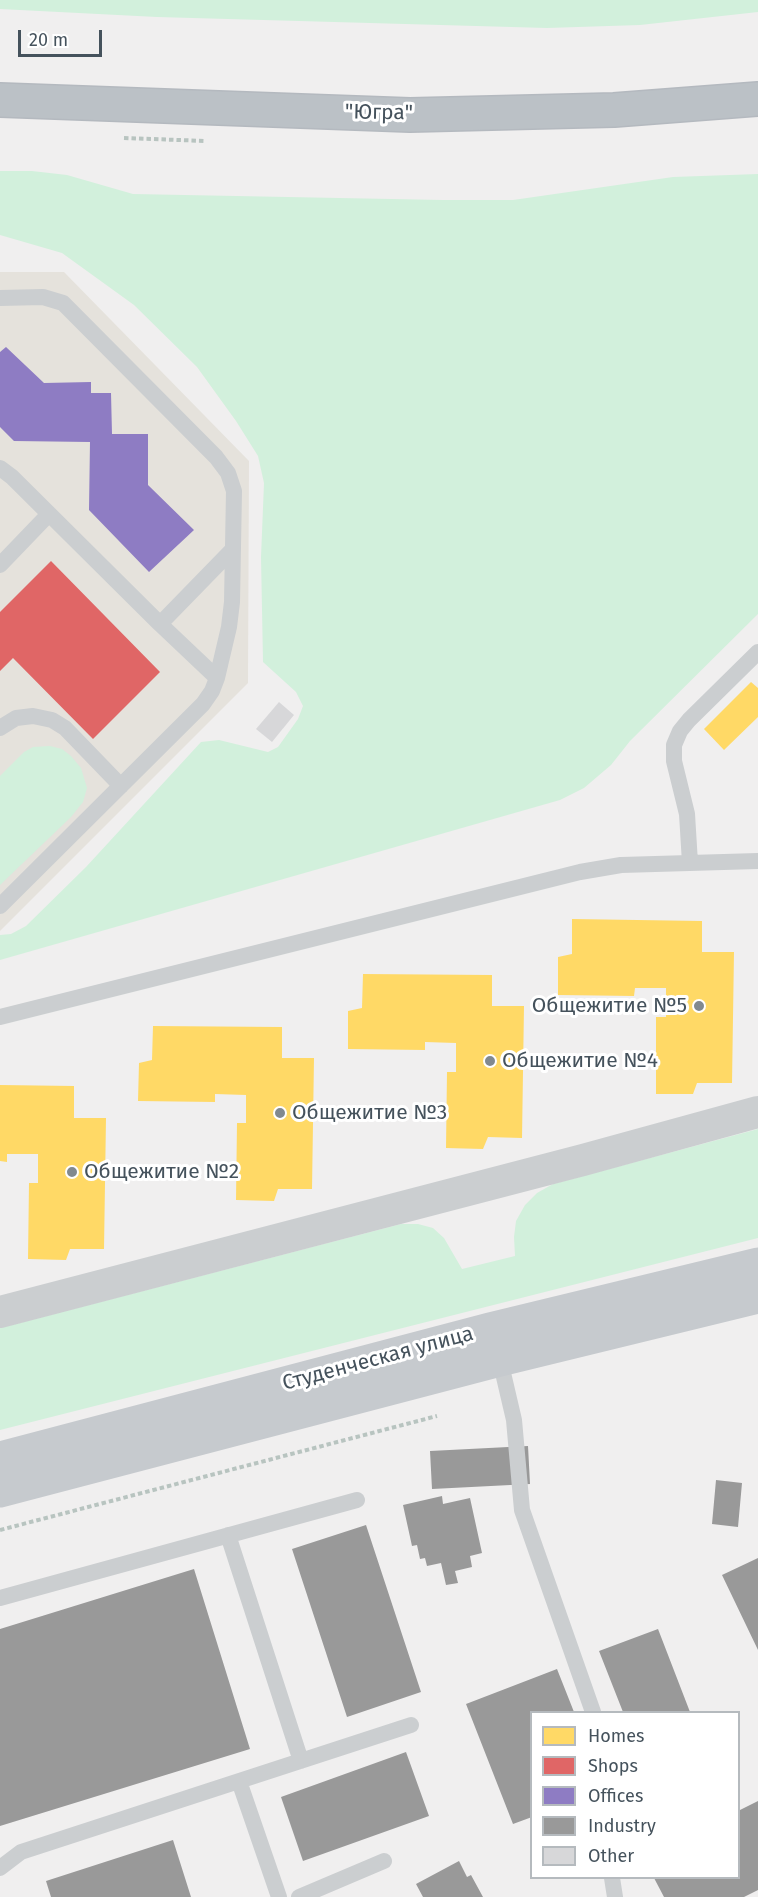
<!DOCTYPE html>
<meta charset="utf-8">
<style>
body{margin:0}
#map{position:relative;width:758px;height:1897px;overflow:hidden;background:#f0efef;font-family:"Fira Sans",sans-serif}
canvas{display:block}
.legend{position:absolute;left:530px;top:1711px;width:210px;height:168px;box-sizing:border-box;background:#fff;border:2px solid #b5babe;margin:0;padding:8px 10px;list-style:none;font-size:18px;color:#45525c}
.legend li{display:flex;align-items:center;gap:12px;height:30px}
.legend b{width:30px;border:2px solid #b5babe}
.scale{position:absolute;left:18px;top:30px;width:84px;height:27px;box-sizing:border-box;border:3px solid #45525c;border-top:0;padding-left:8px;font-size:18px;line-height:21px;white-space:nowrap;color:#45525c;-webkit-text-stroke:4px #fff;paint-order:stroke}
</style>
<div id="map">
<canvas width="758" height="1897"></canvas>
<ul class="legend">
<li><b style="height:16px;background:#ffd966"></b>Homes</li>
<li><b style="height:16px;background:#e06666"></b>Shops</li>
<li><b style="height:16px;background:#8e7cc3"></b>Offices</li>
<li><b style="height:16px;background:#999"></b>Industry</li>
<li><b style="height:16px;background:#d7d7d9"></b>Other</li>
</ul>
<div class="scale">20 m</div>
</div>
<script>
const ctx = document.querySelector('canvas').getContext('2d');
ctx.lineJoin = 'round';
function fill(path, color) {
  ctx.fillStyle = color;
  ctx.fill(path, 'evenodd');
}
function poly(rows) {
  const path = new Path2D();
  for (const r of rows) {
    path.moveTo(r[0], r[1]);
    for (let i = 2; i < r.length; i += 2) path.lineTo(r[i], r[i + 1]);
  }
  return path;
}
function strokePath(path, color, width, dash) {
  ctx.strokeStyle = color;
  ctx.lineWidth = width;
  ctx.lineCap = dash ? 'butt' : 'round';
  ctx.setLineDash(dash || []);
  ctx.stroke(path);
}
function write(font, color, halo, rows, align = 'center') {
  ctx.font = font + ' "Fira Sans",sans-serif';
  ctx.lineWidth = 6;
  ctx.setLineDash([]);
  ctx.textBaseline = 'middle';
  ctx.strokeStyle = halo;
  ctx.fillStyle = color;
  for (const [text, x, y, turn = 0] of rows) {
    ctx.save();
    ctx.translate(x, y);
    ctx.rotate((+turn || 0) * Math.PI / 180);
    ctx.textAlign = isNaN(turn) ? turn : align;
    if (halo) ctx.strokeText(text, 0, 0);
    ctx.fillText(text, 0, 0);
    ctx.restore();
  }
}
fill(poly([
 [0,272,64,272,249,461,248,683,0,931]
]), '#e5e2dc');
fill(poly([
 [0,0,758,0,758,12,640,25,547,28,157,17,0,9],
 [0,171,32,171,67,175,133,194,443,200,513,200,673,177,758,174,758,614,630,741,611,765,584,788,560,800,0,960,0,935,11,934,26,926,86,867,201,742,219,740,268,752,278,747,298,719,303,706,296,692,263,662,261,557,264,483,258,456,236,421,197,367,134,305,62,253,0,235],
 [50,746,62,749,71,756,81,768,87,788,83,802,71,817,0,885,0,776,24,752,33,747],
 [758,1129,758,1238,0,1430,0,1328,401,1224,418,1224,433,1228,444,1238,462,1269,515,1256,514,1237,516,1221,525,1205,537,1193,553,1184]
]), '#d2f0dc');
fill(poly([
 [751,682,758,688,758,717,724,750,704,729],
 [572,919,702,921,702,952,734,952,732,1083,697,1083,693,1094,656,1094,656,1017,666,1017,666,988,635,988,634,996,558,995,558,957,572,954],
 [363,974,492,975,492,1006,524,1006,522,1138,488,1137,483,1149,446,1148,447,1072,456,1072,456,1043,425,1042,425,1050,348,1049,348,1011,362,1008],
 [153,1026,282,1027,282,1058,314,1058,312,1189,278,1189,274,1201,236,1200,237,1123,246,1123,246,1095,215,1094,215,1102,138,1101,139,1063,152,1060],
 [0,1085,74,1086,74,1118,106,1118,104,1249,70,1249,66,1260,28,1259,29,1183,38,1183,38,1154,7,1154,7,1162,0,1161]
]), '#ffd966');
fill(poly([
 [51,561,160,672,93,739,13,658,0,671,0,612]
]), '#e06666');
fill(poly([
 [6,347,44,383,91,382,91,393,111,393,112,434,148,434,148,485,194,530,149,572,89,510,90,442,14,441,0,427,0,352]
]), '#8e7cc3');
fill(poly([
 [528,1446,530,1484,432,1489,430,1451],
 [716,1480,742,1483,738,1527,712,1524],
 [442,1496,443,1504,470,1498,482,1553,470,1556,472,1567,455,1571,458,1583,446,1585,441,1563,427,1566,425,1558,420,1559,417,1545,412,1546,403,1505],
 [366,1525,421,1692,347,1717,292,1549],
 [758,1558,758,1650,722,1575],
 [194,1569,250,1749,0,1826,0,1629],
 [658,1629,690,1712,623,1712,599,1651],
 [557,1669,574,1712,532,1712,532,1817,513,1824,466,1704],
 [406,1752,429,1816,303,1861,281,1797],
 [758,1801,758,1890,744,1897,664,1897,654,1878,738,1878,738,1811],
 [173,1840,191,1897,51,1897,46,1881],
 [459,1861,467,1877,471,1875,483,1897,423,1897,416,1884]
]), '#999');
fill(poly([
 [279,702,294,715,272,742,256,729]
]), '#d7d7d9');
const highway = poly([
 [0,100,410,115,614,110,758,99]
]);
strokePath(highway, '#b4b9bf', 36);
strokePath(poly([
 [124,138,206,141],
 [0,1530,437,1416]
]), '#b8c4c0', 4, [4.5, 3]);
strokePath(poly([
 [0,298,43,297,63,303,216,457,228,473,234,491,232,602,229,627,217,678,212,691,203,704,0,906],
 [0,468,12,477,160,624,217,678],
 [0,565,49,514],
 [160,624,233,549],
 [0,728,16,718,33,716,52,720,65,728,121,786],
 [690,863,687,814,674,761,674,745,680,731,689,720,758,652],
 [0,1017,580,872,621,865,758,861],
 [500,1360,514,1420,522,1510,593,1712],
 [228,1535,301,1761],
 [0,1598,357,1500],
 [239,1781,279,1897],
 [0,1868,21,1852,411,1725],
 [612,1878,615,1897],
 [299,1897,384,1861]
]), '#cbced0', 16);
strokePath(poly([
 [0,1312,583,1160,758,1112]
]), '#cbced0', 32);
strokePath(poly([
 [0,1458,490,1329,758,1264],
 [0,1491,500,1360,758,1297]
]), '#c6cace', 33);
strokePath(highway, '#bbc1c6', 33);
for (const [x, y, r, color] of [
 [699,1006,6,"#81898f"],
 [490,1061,6,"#81898f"],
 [280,1113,6,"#81898f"],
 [72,1172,6,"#81898f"]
]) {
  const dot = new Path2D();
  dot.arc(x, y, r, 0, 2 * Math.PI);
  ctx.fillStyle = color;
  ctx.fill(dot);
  strokePath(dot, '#fff', 2);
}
write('21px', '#45525c', '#fff', [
 ["\"Югра\"",379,113,1],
 ["Студенческая улица",378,1359,-15]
]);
write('21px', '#45525c', '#fff', [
 ["Общежитие №5",687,1006,"right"],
 ["Общежитие №4",502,1061],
 ["Общежитие №3",292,1113],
 ["Общежитие №2",84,1172]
], 'left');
</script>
